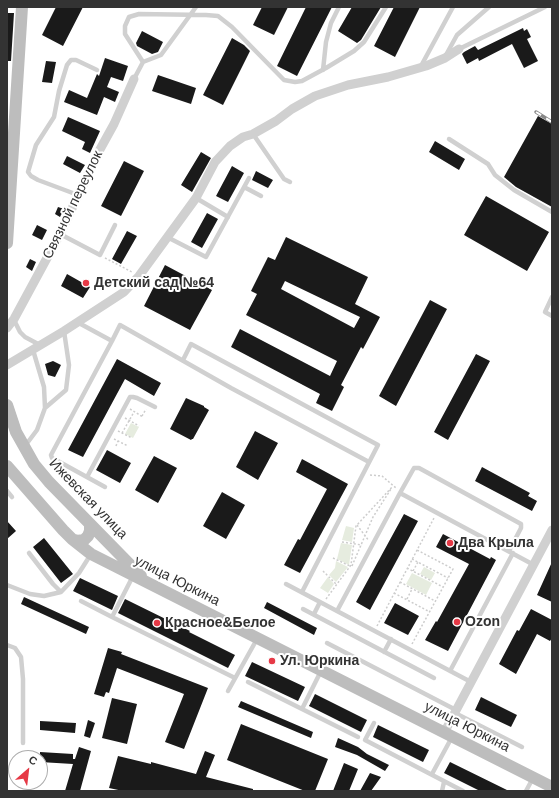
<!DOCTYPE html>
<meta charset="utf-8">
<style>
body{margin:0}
#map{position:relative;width:559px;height:798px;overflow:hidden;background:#fff;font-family:Arial,sans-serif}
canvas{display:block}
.frame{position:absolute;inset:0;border:8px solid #333;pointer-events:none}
.north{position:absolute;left:8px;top:750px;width:40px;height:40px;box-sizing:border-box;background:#fff;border:1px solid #adadad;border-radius:50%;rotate:28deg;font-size:11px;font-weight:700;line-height:16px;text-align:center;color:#333}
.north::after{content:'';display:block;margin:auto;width:14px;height:18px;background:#e63946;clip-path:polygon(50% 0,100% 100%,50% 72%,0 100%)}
</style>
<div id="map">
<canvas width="559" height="798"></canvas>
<div class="frame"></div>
<div class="north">С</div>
</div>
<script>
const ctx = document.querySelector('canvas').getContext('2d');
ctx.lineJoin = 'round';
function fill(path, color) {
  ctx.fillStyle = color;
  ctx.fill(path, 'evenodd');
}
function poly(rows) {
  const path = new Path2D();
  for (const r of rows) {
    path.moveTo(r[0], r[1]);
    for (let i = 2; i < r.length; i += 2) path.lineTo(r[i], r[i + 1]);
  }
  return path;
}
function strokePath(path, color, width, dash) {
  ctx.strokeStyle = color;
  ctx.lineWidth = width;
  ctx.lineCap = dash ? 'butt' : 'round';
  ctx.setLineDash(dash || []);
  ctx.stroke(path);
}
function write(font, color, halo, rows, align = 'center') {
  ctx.font = font + ' Arial,sans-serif';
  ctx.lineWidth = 4;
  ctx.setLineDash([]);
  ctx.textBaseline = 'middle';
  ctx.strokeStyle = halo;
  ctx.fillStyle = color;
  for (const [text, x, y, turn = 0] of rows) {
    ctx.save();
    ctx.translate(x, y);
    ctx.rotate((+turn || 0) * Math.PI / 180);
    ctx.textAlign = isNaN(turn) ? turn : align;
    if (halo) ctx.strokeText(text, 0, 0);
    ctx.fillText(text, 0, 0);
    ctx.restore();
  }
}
fill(poly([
 [131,423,139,427,133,438,125,434],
 [346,526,354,528,352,542,342,540],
 [341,543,352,545,349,565,337,559],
 [336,561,348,567,336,582,329,575,335,568],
 [424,567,435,573,431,580,420,574],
 [412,573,432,583,426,595,406,584],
 [328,577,334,584,328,593,320,588]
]), '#e6ecdf');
fill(poly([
 [56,7,83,7,63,46,42,35],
 [262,7,288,7,274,35,253,25],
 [306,7,332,7,297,76,277,66],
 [352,7,381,7,361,40,357,43,338,31],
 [394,7,420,7,395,57,374,46],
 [7,13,14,13,11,61,7,61],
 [523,28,524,31,527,29,531,37,527,39,538,61,524,68,512,44,479,61,478,58,467,64,462,54,464,52,475,46,478,50],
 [142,31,163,42,158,52,152,54,137,46,136,43],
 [232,38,244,45,250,51,223,105,203,95],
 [105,58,128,66,123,81,111,77,107,87,119,92,115,102,104,97,97,115,64,102,69,90,87,98,97,74,99,76],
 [46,61,56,62,52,83,42,82],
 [158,75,196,88,191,104,152,91],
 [538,116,552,124,552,207,516,187,504,177],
 [68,117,100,131,90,153,82,149,85,142,62,131],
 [435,141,465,159,459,170,429,152],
 [201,152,211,158,192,192,181,185],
 [67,156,85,165,80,173,63,164],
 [124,161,144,171,121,216,101,206],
 [232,166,244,173,228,202,216,196],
 [256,171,273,180,268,188,252,180],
 [486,196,549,232,527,271,464,235],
 [58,207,64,209,60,217,55,214],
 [207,213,218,219,202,248,191,242],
 [37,225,47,230,42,240,32,235],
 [127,231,137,236,121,264,112,259],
 [286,237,368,277,355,304,380,317,363,349,361,347,341,385,344,387,332,411,316,403,320,394,231,347,240,329,330,376,337,361,246,315,257,294,251,291,268,257,275,260],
 [285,281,360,317,354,328,281,289],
 [30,259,36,262,32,271,26,267],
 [165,265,212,290,190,330,144,306],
 [67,274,90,287,83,298,61,286],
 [430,300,447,309,396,406,379,396],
 [476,354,490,361,448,440,434,432],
 [117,359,161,383,154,396,125,379,83,457,68,450],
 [53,361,61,365,55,377,48,375,45,364],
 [186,398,204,406,204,407,209,410,193,439,192,439,191,440,170,429],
 [255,431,278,443,258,480,236,467],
 [107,450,131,463,120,483,96,470],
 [154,456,177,468,158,503,135,490],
 [302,459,348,484,300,573,284,565,298,539,300,540,327,489,296,472],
 [482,467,530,493,528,496,537,501,532,511,475,481],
 [222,492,245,505,226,539,203,526],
 [404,514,418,521,370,610,356,602],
 [7,521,16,531,7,539],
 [443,534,490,559,491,557,496,560,448,651,425,640,436,621,437,622,469,564,436,547],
 [44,538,73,574,61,583,33,547],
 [552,562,552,602,537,595],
 [80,578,118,596,112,610,73,591],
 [24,597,89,627,86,634,21,604],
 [125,599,190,631,189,632,235,655,228,668,118,613],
 [267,602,317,628,314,635,264,608],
 [395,603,419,616,408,635,384,623],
 [531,609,552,620,552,638,550,641,537,634,516,674,499,664,517,630,519,631],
 [108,648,122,652,121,654,208,688,184,749,165,742,184,694,117,668,109,693,106,692,104,697,94,694],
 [252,662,305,687,298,701,245,676],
 [315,694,367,720,361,732,309,706],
 [481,697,517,715,511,727,475,710],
 [112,698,137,704,127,744,102,738],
 [241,701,313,732,311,738,238,707],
 [88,720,95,723,90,738,84,736],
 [40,721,76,723,75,733,40,730],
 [241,724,328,759,315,791,305,791,227,760],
 [378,725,429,750,423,762,373,737],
 [338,738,358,747,367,754,389,765,385,771,357,755,335,747],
 [79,747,91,751,80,791,65,791,73,764,40,762,40,752,73,754,73,759,75,759],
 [205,751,215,755,206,777,253,789,253,791,123,791,109,788,118,756,151,764,151,762,196,774],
 [450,762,509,791,480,791,444,773],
 [344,763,358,769,349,791,333,791],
 [370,773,381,777,371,791,360,791]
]), '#1a1a1a');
strokePath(poly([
 [105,258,132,272],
 [130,409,143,417],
 [142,416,146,409],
 [125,418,139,426],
 [118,431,132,438],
 [122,433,134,412],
 [114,439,128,446],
 [116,446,118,441],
 [370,475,382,476,396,488],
 [357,525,369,541],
 [342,542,362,545],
 [333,558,350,566],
 [412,559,448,578],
 [352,566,373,517,391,489],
 [407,568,443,587],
 [323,571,336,584],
 [413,571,418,562],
 [400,582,435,601],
 [394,593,430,612],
 [326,599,351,565,356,526,393,486],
 [407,599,412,589],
 [377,626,434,518],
 [412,644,453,569,417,550]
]), '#cdcdcd', 1.5, [2, 2]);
strokePath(poly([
 [459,49,545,7],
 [446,55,457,35,489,7],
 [143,62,125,34,125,26,129,17,139,14,206,15,218,16,232,27,284,80,295,82,302,81,326,68,354,51,364,42,386,7],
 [421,66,453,7],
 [323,70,326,42,331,23,339,7],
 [134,79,143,62,161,55,196,7],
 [253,134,284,179,290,182],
 [449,139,488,164,495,175,514,190,552,212],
 [244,187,261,196],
 [78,195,38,180,31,176,28,172,36,145,54,117,59,91,67,65,71,60,76,60,97,70],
 [196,198,228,217],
 [60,234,100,255,115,225],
 [167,237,206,257,249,178],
 [552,297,545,312,552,316],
 [14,320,20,332,25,337,40,345],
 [77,322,112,341,51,455,52,458,56,460,105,487],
 [112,341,120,325,231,388,369,462],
 [33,350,44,387,45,408],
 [183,360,191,344,378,445,302,592],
 [25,446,37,430,45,408,66,390,69,365,64,331],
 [87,477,130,397,133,397,137,398,155,407],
 [7,491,12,497],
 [400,493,414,468,419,468,521,524,521,528,509,551],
 [29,553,53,584,61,592,79,573,91,554],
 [133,576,112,617,235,678],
 [286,584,471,682],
 [7,585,30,594,44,596,61,592],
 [81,601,112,617],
 [303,609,434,678],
 [337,611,400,493,534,565],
 [314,614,320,602],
 [327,643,456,710],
 [7,645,15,648,21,657,23,679,23,743],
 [384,652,391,639],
 [321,671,302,709,358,737],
 [450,671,513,553],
 [248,682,302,709],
 [228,691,257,639],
 [455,713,522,747],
 [374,723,365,740,463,791],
 [432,774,452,737],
 [442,791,444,782],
 [526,791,533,778]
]), '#d0d0d0', 4.5);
strokePath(poly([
 [7,328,14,319,60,234,98,153,114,124,134,79],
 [7,365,64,331,124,292,139,276,196,198,215,162,230,146,243,137,253,134,276,121,292,109,315,96,348,85,388,77,426,66,445,58,459,49],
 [444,733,552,530]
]), '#d0d0d0', 9);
strokePath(poly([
 [7,243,22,7],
 [7,405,16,432,34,464,49,482,141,576],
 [7,466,63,530,72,539,91,554,552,787],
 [72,539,77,541,84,540,88,536,90,531,90,524]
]), '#bdbdbd', 12);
const rail = poly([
 [536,112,552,122]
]);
strokePath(rail, '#888', 3.5);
strokePath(rail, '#fff', 2, [6]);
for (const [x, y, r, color] of [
 [86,283,4,"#e63946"],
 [450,543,4,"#e63946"],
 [457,622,4,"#e63946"],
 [157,623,4,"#e63946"],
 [272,661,4,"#e63946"]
]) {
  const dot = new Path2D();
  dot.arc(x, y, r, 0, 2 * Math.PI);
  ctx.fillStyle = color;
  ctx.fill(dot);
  strokePath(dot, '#fff', 1.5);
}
write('14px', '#333', '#fff', [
 ["Связной переулок",73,205,-64],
 ["Ижевская улица",88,499,46],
 ["улица Юркина",177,581,27],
 ["улица Юркина",467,727,27]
]);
write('bold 14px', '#333', '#fff', [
 ["Детский сад №64",94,283],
 ["Два Крыла",458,543],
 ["Ozon",465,622],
 ["Красное&Белое",165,623],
 ["Ул. Юркина",280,661]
], 'left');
</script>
